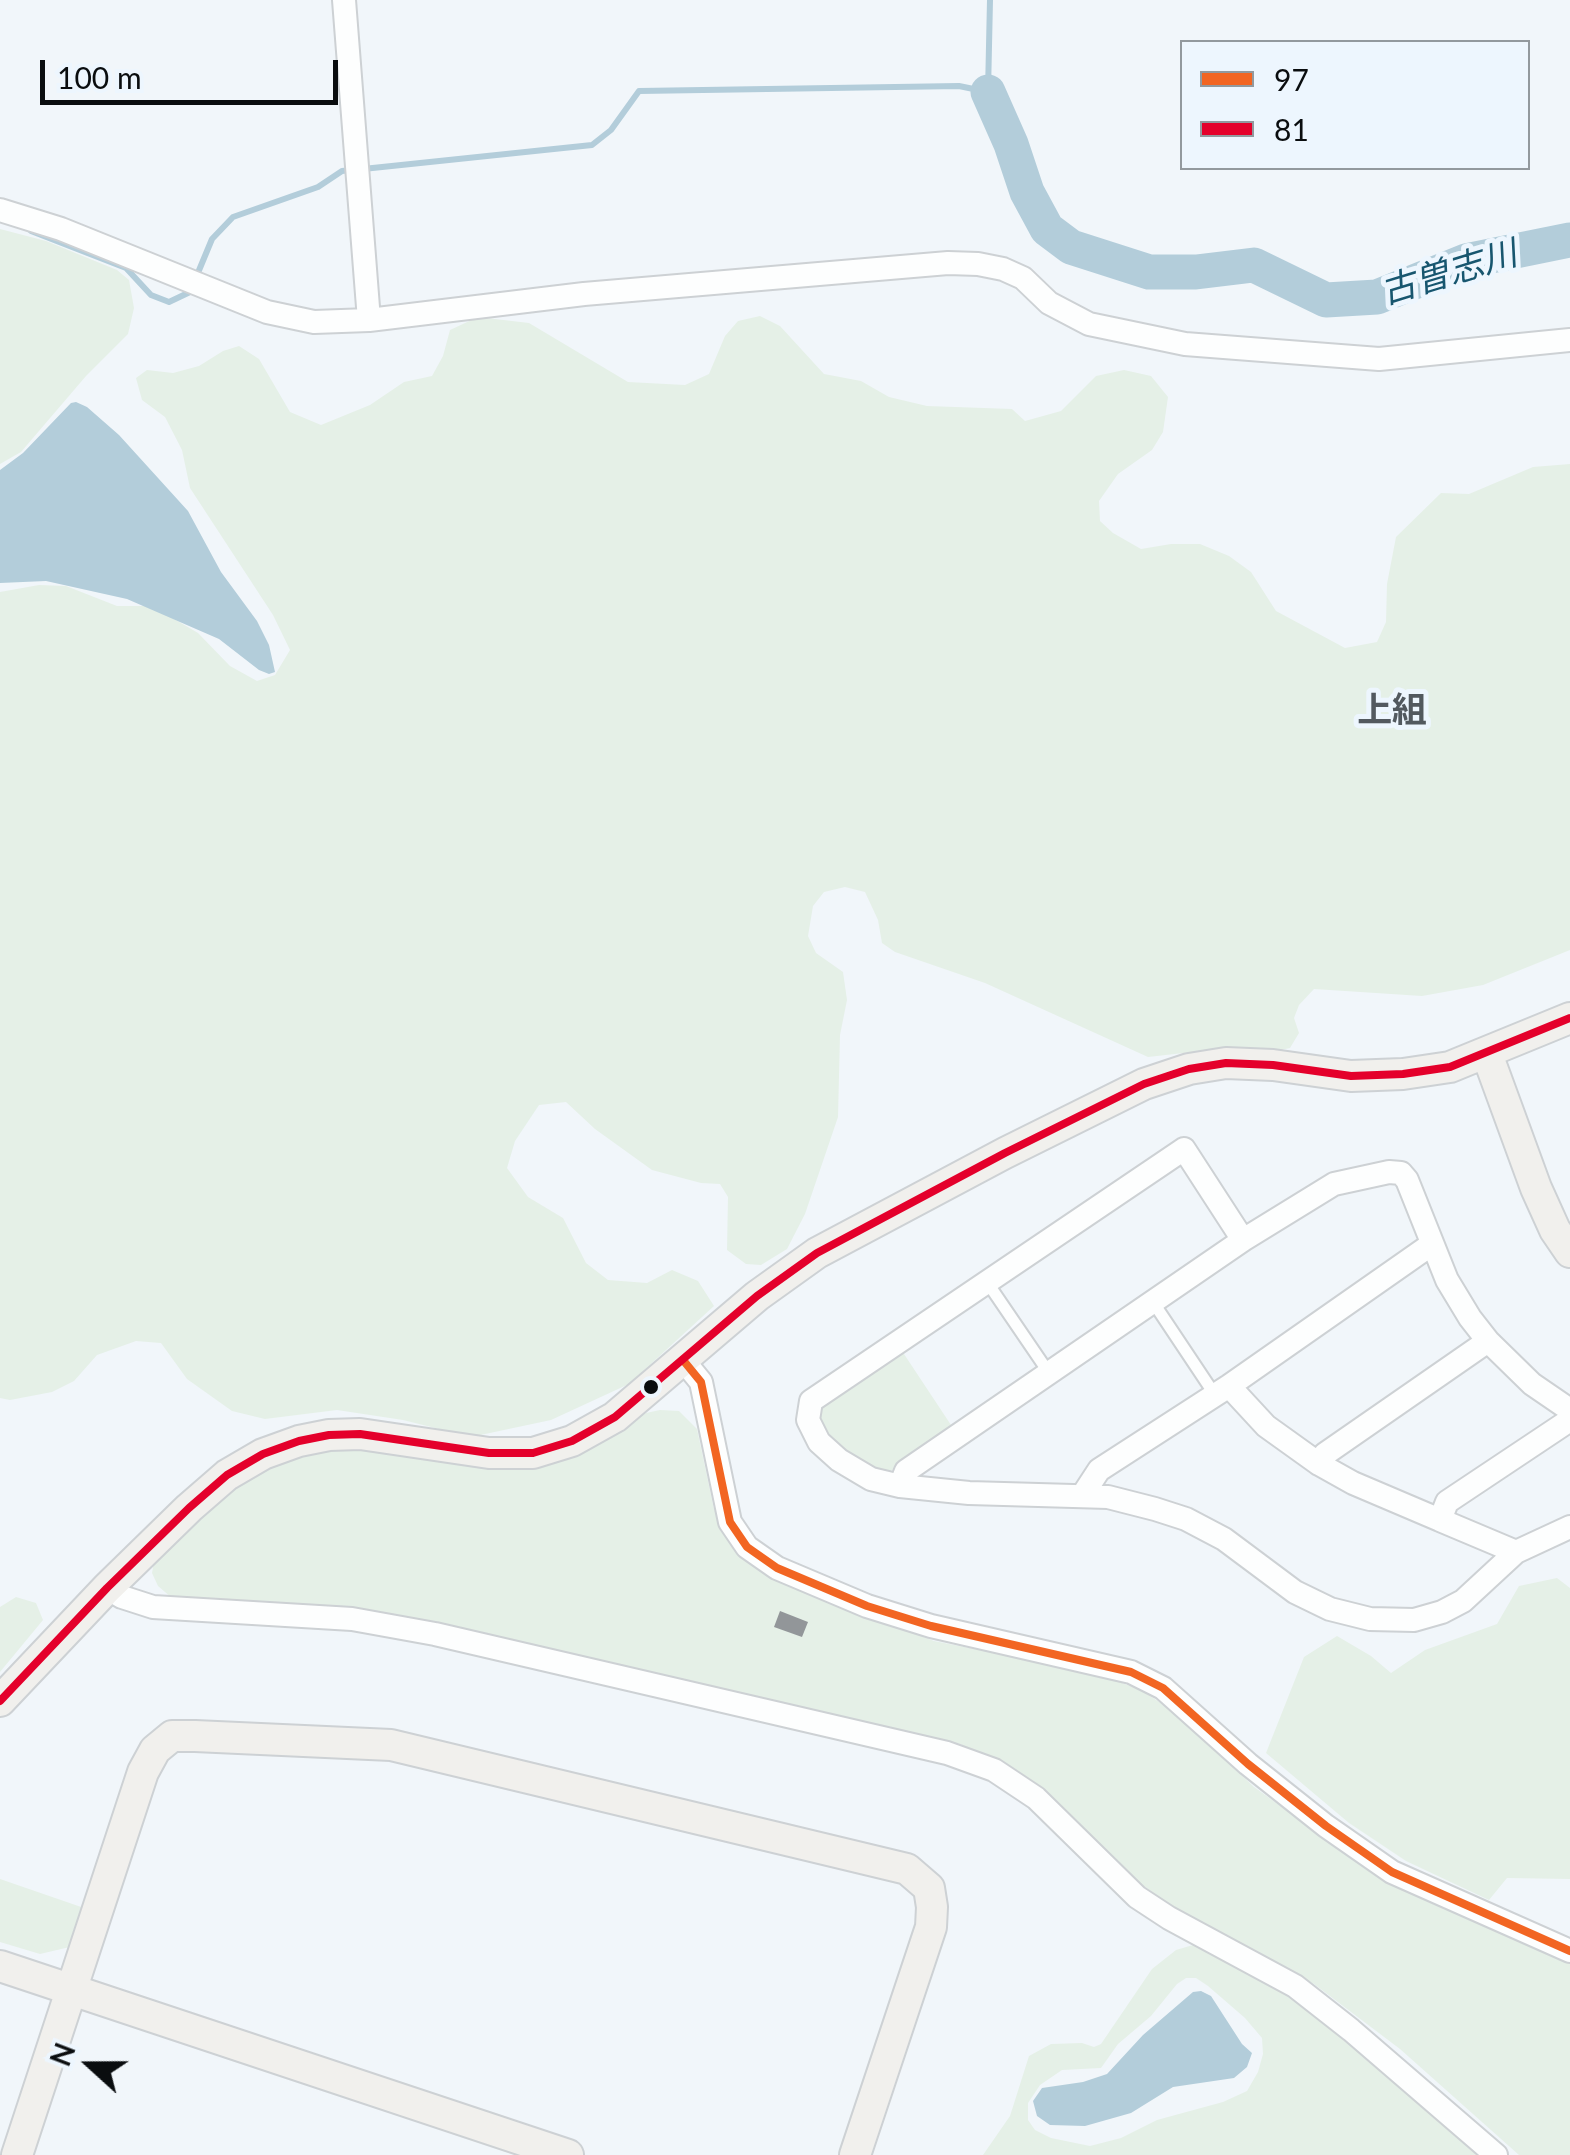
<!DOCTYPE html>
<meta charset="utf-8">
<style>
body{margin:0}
#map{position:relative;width:1570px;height:2155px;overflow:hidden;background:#f1f6fa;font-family:Lato,sans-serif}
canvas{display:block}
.legend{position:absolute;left:1180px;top:40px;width:350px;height:130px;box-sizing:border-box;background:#edf6fe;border:2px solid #92999e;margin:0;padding:12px 18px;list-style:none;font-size:30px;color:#0a0d0f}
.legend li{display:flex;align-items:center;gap:20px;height:50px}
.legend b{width:50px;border:2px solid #92999e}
.north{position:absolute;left:40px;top:2015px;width:100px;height:100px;-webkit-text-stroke:8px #edf6fe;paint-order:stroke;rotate:291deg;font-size:28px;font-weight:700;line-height:40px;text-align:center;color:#0a0d0f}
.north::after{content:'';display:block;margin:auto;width:35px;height:45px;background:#0a0d0f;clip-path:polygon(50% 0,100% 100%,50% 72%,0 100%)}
.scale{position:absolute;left:40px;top:60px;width:298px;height:45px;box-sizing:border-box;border:5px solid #0a0d0f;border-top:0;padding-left:12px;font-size:30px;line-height:35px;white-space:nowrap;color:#0a0d0f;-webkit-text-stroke:8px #edf6fe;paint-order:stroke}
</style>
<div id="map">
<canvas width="1570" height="2155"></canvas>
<ul class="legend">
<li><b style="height:12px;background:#f26522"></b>97</li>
<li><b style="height:12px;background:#e4002b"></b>81</li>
</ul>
<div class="north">N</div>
<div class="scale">100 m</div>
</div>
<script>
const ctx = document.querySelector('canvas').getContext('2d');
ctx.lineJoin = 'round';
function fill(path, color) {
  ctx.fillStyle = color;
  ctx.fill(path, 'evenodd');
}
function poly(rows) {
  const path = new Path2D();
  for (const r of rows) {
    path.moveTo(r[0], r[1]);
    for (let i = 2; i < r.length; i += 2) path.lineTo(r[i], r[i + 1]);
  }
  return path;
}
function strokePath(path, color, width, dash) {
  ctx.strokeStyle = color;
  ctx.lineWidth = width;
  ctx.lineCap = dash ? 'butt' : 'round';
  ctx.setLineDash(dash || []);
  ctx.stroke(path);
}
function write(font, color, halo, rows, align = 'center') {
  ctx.font = font + ' Lato,"Noto Sans JP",sans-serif';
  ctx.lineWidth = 10;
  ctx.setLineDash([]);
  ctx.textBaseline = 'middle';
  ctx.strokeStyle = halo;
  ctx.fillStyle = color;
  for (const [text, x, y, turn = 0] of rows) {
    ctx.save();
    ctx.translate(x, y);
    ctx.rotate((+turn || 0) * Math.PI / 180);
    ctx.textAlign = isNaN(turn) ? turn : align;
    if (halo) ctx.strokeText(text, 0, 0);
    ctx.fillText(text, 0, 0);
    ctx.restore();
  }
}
fill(poly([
 [0,229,46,241,117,270,129,280,134,308,128,334,86,376,21,452,0,464],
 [760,316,780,326,824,374,861,381,889,397,927,406,1012,409,1025,421,1061,411,1096,376,1124,370,1151,376,1168,397,1163,432,1152,450,1118,474,1099,501,1100,521,1113,533,1141,549,1171,544,1200,544,1229,556,1251,572,1276,611,1345,648,1377,642,1386,622,1387,584,1396,537,1441,493,1469,494,1533,467,1570,464,1570,950,1483,985,1422,996,1314,989,1299,1005,1294,1018,1299,1033,1290,1048,1266,1053,1219,1049,1148,1057,985,983,895,952,882,943,878,920,865,892,845,887,824,892,813,906,808,936,816,953,843,972,847,1000,840,1035,838,1117,805,1214,787,1249,761,1265,746,1264,727,1250,728,1197,720,1184,701,1183,652,1170,595,1129,566,1102,539,1105,515,1141,507,1168,528,1197,563,1218,586,1263,608,1280,647,1283,672,1270,698,1281,714,1306,629,1384,551,1420,471,1437,403,1420,337,1410,265,1419,232,1411,187,1379,161,1343,136,1341,97,1355,74,1381,52,1392,10,1400,0,1398,0,592,39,585,66,586,117,606,152,606,198,633,230,666,257,681,275,675,290,650,273,615,190,488,182,450,165,417,142,400,136,378,147,370,173,373,199,366,223,351,239,346,259,359,290,412,321,425,370,405,404,382,432,376,443,356,450,330,478,317,529,323,628,382,685,385,709,374,725,336,738,321],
 [902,1351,953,1428,885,1475,874,1472,829,1440,817,1412,818,1406],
 [660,1410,679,1411,697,1429,714,1509,726,1537,741,1556,766,1575,934,1641,1092,1672,1141,1690,1173,1711,1254,1787,1383,1879,1570,1963,1570,2155,1519,2155,1400,2049,1314,1984,1180,1913,1136,1880,1048,1792,1017,1771,960,1744,766,1701,172,1598,158,1586,152,1573,155,1557,232,1486,302,1451,339,1447,420,1455,460,1465,503,1467,551,1462,589,1450,646,1413],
 [1557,1578,1570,1588,1570,1879,1507,1878,1489,1900,1406,1861,1349,1823,1266,1753,1304,1657,1337,1636,1371,1656,1391,1673,1425,1650,1497,1624,1519,1586],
 [16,1597,36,1603,43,1620,0,1672,0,1607],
 [0,1879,87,1909,74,1946,40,1954,0,1942],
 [1193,1945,1265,1979,1338,2028,1486,2155,983,2155,1010,2116,1029,2056,1051,2044,1082,2043,1094,2047,1101,2044,1152,1969,1176,1950],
 [1186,1978,1196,1978,1208,1986,1245,2018,1262,2038,1263,2054,1258,2072,1247,2091,1223,2102,1157,2120,1121,2138,1090,2146,1051,2138,1035,2130,1028,2120,1028,2103,1040,2085,1062,2070,1101,2068,1118,2044,1151,2016,1177,1984]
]), '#e5f0e7');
fill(poly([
 [76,402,87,407,119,435,188,511,221,572,257,621,269,645,275,672,269,674,259,670,219,639,127,599,46,581,0,583,0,470,23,453,71,403],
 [1201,1991,1211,1996,1242,2044,1252,2053,1247,2067,1234,2078,1173,2087,1131,2113,1085,2126,1050,2125,1037,2116,1033,2101,1042,2088,1083,2082,1107,2074,1143,2035,1193,1992]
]), '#b3cdda');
strokePath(poly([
 [363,169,592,145,611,130,639,91,959,86,988,92,990,0],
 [31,231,126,268,151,295,169,302,190,292,212,239,233,217,318,187,342,171,351,170]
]), '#b3cdda', 6);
strokePath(poly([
 [988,92,1011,144,1027,192,1047,229,1071,247,1149,272,1196,272,1254,265,1326,300,1377,297,1466,261,1570,240]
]), '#b3cdda', 35);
fill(poly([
 [780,1611,808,1622,802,1637,774,1627]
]), '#929699');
const lane = poly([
 [987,1282,1049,1373],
 [1153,1302,1215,1395]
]);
const street = poly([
 [344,0,369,320],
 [0,210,61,229,267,312,314,322,369,320,584,294,948,263,978,264,1003,269,1023,278,1049,303,1089,324,1185,344,1379,359,1570,340],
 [1243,1240,1184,1149,811,1401,808,1420,819,1442,839,1460,871,1479,900,1486,969,1493,1108,1497,1155,1509,1186,1519,1224,1539,1295,1592,1330,1609,1370,1619,1414,1620,1442,1612,1463,1601,1516,1552,1570,1527],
 [683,1360,701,1382,730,1522,747,1547,777,1568,867,1606,931,1626,1131,1672,1163,1688,1248,1764,1326,1826,1392,1872,1570,1951],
 [1229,1386,1266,1426,1319,1464,1353,1483,1440,1520],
 [1319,1464,1325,1454,1488,1341],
 [900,1486,906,1471,1243,1240,1334,1184,1389,1172,1401,1173,1407,1180,1447,1280,1470,1318,1488,1341,1532,1384,1570,1410],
 [1082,1496,1099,1470,1229,1386,1432,1244],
 [1516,1552,1440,1520,1447,1502,1570,1420],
 [107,1588,122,1597,153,1607,352,1619,435,1634,947,1753,994,1770,1036,1798,1137,1897,1169,1918,1295,1986,1351,2030,1496,2155]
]);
const secondary = poly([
 [1487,1054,1536,1188,1555,1230,1570,1252],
 [0,1701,107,1588,189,1508,227,1475,263,1454,299,1441,329,1435,360,1434,489,1453,533,1453,572,1441,615,1417,757,1296,817,1253,1005,1153,1144,1084,1189,1069,1226,1063,1273,1065,1351,1076,1403,1074,1450,1067,1570,1018],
 [0,1966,568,2155],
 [17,2155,143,1772,155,1750,172,1736,195,1736,391,1745,907,1869,929,1888,932,1907,931,1927,855,2155]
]);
strokePath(lane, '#cdd1d4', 15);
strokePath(street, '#cdd1d4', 26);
strokePath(secondary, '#cdd1d4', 34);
strokePath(lane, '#fdfefe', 11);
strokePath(street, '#fdfefe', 22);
strokePath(secondary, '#f1f0ed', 30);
strokePath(poly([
 [683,1360,701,1382,730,1522,747,1547,777,1568,867,1606,931,1626,1131,1672,1163,1688,1248,1764,1326,1826,1392,1872,1570,1951]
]), '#f26522', 8);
strokePath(poly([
 [0,1701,107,1588,189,1508,227,1475,263,1454,299,1441,329,1435,360,1434,489,1453,533,1453,572,1441,615,1417,757,1296,817,1253,1005,1153,1144,1084,1189,1069,1226,1063,1273,1065,1351,1076,1403,1074,1450,1067,1570,1018]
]), '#e4002b', 8);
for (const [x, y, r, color] of [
 [651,1387,9,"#0a0d0f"]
]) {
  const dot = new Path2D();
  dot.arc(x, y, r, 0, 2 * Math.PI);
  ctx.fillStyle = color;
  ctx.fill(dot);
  strokePath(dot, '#edf6fe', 4);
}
write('italic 35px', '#17566f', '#edf6fe', [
 ["古曽志川",1449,273,-17]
]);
write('bold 35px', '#52595f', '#edf6fe', [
 ["上組",1392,711]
]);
</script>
